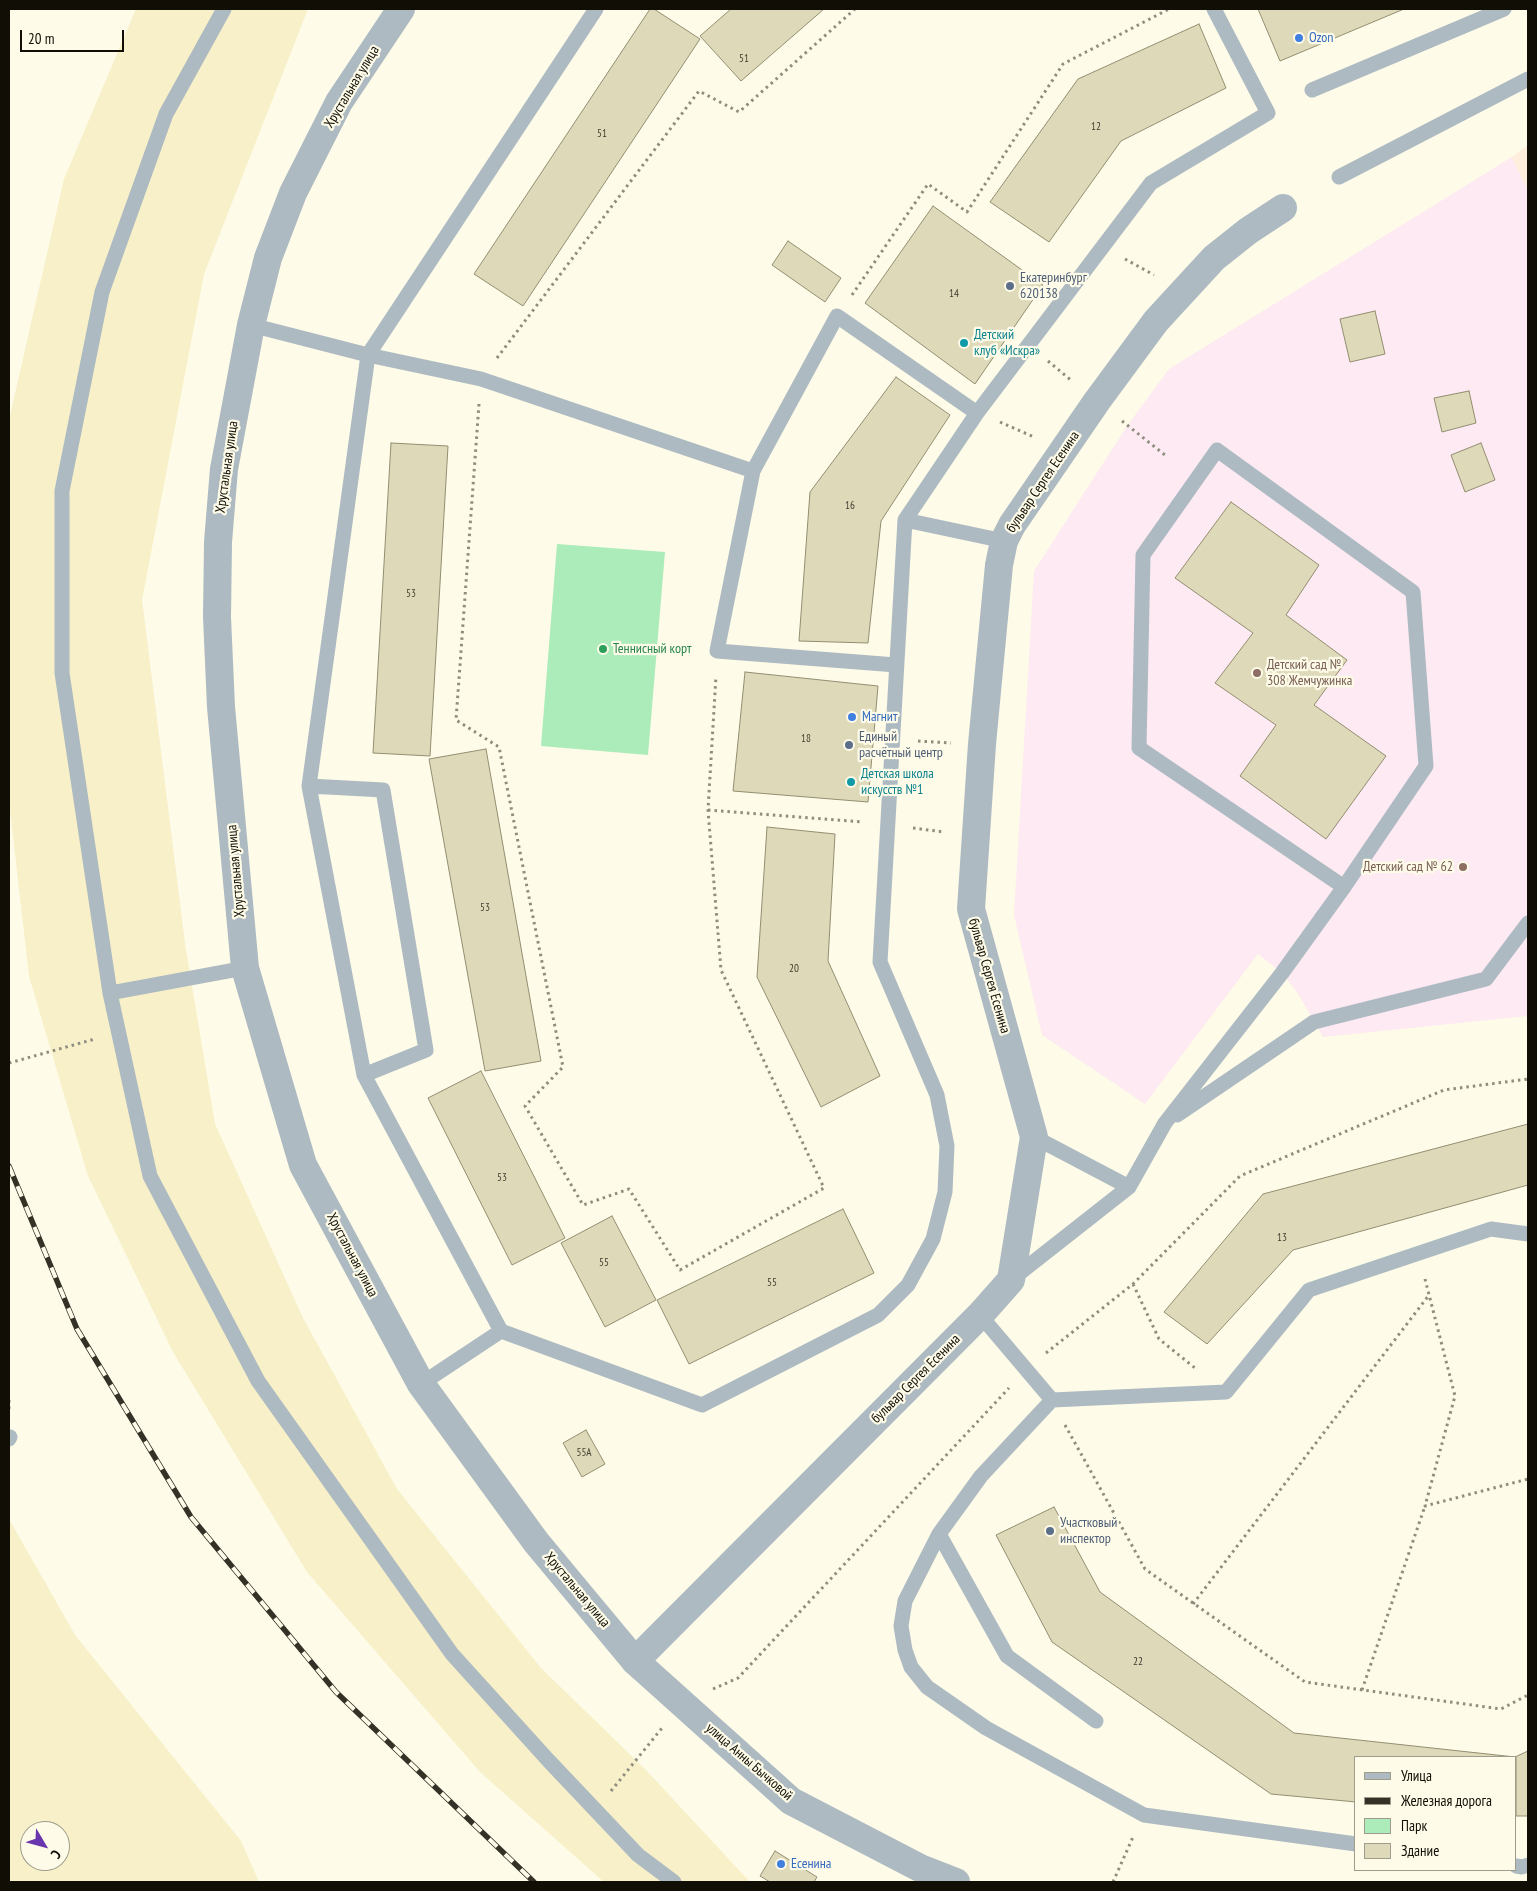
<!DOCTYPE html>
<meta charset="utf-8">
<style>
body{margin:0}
#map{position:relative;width:1537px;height:1891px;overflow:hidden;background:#fefbe8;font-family:"PT Sans Narrow",sans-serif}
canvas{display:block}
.frame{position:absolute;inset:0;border:10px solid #100e05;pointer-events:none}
.legend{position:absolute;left:1354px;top:1756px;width:162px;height:115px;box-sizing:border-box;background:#fefbe8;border:1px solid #9f9c8d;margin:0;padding:6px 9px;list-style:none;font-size:15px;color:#100e05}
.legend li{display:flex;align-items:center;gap:10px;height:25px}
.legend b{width:25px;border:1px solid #9f9c8d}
.north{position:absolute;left:20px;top:1821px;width:50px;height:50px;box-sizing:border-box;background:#fefbe8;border:1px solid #9f9c8d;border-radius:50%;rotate:127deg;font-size:14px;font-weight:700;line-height:20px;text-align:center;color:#100e05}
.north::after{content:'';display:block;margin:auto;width:18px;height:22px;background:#6936ad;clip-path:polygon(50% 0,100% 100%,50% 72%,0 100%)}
.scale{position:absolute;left:20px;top:30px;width:104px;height:22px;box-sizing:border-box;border:2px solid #100e05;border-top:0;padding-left:6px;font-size:15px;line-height:18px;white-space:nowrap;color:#100e05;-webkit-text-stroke:4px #fefbe8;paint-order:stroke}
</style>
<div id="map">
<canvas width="1537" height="1891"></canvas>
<div class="frame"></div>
<ul class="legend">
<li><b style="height:6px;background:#adbac2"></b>Улица</li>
<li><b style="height:6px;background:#343227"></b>Железная дорога</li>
<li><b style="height:14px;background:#acecba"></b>Парк</li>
<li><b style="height:14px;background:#ded9b9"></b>Здание</li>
</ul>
<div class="north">С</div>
<div class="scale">20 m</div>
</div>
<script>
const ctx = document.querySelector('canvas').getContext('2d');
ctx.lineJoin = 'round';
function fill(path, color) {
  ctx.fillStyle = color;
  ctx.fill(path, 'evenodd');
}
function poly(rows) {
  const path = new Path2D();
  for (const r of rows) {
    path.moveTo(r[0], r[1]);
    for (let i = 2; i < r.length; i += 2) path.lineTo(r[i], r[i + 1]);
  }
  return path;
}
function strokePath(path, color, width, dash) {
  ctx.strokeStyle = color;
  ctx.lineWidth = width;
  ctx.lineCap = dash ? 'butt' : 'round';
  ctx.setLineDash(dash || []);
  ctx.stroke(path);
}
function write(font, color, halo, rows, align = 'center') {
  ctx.font = font + ' "PT Sans Narrow",sans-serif';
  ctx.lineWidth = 4.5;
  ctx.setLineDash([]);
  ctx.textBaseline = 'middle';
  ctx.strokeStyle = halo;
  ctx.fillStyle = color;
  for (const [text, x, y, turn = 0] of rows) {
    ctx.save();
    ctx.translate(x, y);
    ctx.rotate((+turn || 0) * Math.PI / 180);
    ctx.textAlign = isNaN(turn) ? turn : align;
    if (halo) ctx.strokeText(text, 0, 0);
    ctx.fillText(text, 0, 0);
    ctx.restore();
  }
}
fill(poly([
 [136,9,308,9,204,274,142,600,185,944,215,1124,303,1318,397,1489,541,1668,646,1770,750,1882,604,1882,480,1772,307,1572,173,1352,88,1176,29,976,9,801,9,420,64,179],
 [9,1519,75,1635,241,1841,259,1882,9,1882],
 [30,1831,60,1831,60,1861,30,1861]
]), '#f7f0c8');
fill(poly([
 [1512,157,1528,191,1528,1016,1323,1037,1297,992,1282,973,1258,954,1145,1104,1042,1035,1014,915,1034,571,1127,426,1169,369]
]), '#feeaf2');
fill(poly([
 [1528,145,1528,191,1512,157]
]), '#feeedb');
fill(poly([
 [557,544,665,552,648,755,541,746]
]), '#acecba');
const building = poly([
 [650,9,654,9,700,39,523,306,474,274,650,9],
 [731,9,824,9,741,81,700,36,731,9],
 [1258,9,1404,9,1280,61,1258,9],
 [1199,24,1226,88,1121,141,1049,242,990,202,1078,79,1199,24],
 [933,206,1043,285,975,384,865,303,933,206],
 [788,241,841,278,825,302,772,265,788,241],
 [1375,311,1385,354,1350,362,1340,319,1375,311],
 [896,377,950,415,881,521,868,643,799,641,810,492,896,377],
 [1469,391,1476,423,1442,432,1434,398,1469,391],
 [391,443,448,446,430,756,373,753,391,443],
 [1481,443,1495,480,1465,492,1451,455,1481,443],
 [1231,502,1319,565,1286,615,1347,660,1314,705,1386,756,1326,839,1240,776,1276,725,1215,683,1253,633,1175,578,1231,502],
 [745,672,878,686,868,802,733,791,745,672],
 [486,749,541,1061,485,1071,429,759,486,749],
 [767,827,835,834,828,961,880,1076,821,1107,757,977,767,827],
 [481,1071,565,1238,512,1265,428,1098,481,1071],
 [1528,1124,1528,1185,1293,1250,1207,1344,1164,1312,1263,1194,1528,1124],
 [843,1209,874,1273,689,1364,657,1300,843,1209],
 [612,1216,656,1300,605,1327,561,1243,612,1216],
 [586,1430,605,1464,582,1477,563,1443,586,1430],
 [1054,1507,1100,1592,1294,1733,1515,1757,1528,1751,1528,1816,1516,1816,1516,1757,1356,1757,1356,1802,1271,1794,1052,1642,996,1535,1054,1507],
 [775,1851,817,1877,814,1882,770,1882,760,1876,775,1851]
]);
fill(building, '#ded9b9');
strokePath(building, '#938e71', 1);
strokePath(poly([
 [1125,259,1154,275],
 [852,295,928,184,967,212,1063,64,1169,9],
 [497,358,699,91,739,112,855,9],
 [1048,361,1072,381],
 [479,404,456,720,499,747,563,1067,525,1106,583,1205,629,1189,680,1270,824,1188,721,970,708,810,716,676],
 [1122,421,1165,455],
 [1000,422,1034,437],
 [918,741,951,743],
 [708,810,863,822],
 [913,828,944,832],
 [9,1063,95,1039],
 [1425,1279,1455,1396,1425,1506,1528,1479],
 [1133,1284,1159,1339,1195,1368],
 [1046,1353,1133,1284,1240,1176,1444,1090,1528,1079],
 [9,1400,9,1412],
 [1065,1425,1145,1569,1305,1682,1501,1709,1528,1695],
 [1193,1604,1429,1295],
 [713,1689,738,1678,1009,1388],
 [1362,1690,1425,1506],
 [611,1791,662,1728],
 [1113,1882,1133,1837]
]), '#8f8d7e', 3, [2.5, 4]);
strokePath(poly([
 [224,9,166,114,102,292,62,491,62,673,110,993,150,1176,258,1381,452,1654,548,1760,638,1855,674,1882],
 [1312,90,1504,9],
 [1339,177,1528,79],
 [251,325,368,355,481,379,753,471],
 [905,520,1004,541],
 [896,665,717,651,753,471,837,316,977,413],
 [309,786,383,790,426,1050,364,1075],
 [110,993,245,968],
 [1177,1115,1314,1022,1486,979,1528,923],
 [1129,1187,1165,1123,1282,973,1344,887,1139,748,1143,555,1217,450,1413,592,1426,766,1344,887],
 [1012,1279,1129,1187,1034,1137],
 [980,1315,1052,1400,1226,1392,1309,1290,1491,1229,1528,1234],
 [501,1331,702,1405,878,1315,908,1285,933,1239,945,1192,947,1146,937,1095,880,962,905,520,977,413,1151,183,1268,113,1214,9],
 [421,1384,501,1331,364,1075,309,786,368,355,596,9],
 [1052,1400,981,1476,939,1534,905,1601,901,1626,905,1650,911,1667,927,1687,986,1728,1144,1815,1356,1844],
 [9,1439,10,1437],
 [939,1534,1007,1656,1096,1721],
 [1516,1866,1522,1867,1528,1865]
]), '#adbac2', 15);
strokePath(poly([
 [635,1661,980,1315,1011,1280,1034,1137,971,909,982,744,999,565,1004,541,1012,525,1097,401,1156,321,1214,258,1248,231,1283,208]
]), '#adbac2', 28);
strokePath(poly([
 [401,9,339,102,293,193,268,258,251,325,224,469,218,542,217,617,221,707,245,968,303,1165,421,1384,536,1542,635,1661,791,1801,920,1868,956,1882]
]), '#adbac2', 28);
const rail = poly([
 [9,1166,77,1329,191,1517,336,1692,534,1882]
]);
strokePath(rail, '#343227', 5.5);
strokePath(rail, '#fefbe8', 4, [11]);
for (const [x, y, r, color] of [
 [1299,38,5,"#3f7fe0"],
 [1010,286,5,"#5c6f8a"],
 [964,343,5,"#0f9aa8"],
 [603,649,5,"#2e9e5b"],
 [1257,673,5,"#8d6e63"],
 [852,717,5,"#3f7fe0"],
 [849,745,5,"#5c6f8a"],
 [851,782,5,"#0f9aa8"],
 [1463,867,5,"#8d6e63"],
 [1050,1531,5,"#5c6f8a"],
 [781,1864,5,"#3f7fe0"]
]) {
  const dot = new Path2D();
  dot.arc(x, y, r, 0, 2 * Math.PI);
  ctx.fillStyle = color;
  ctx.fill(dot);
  strokePath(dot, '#fefbe8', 2);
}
write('11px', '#444132', null, [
 ["51",744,59],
 ["12",1096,127],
 ["51",602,134],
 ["14",954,294],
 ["16",850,506],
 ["53",411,594],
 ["18",806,739],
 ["53",485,908],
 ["20",794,969],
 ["53",502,1178],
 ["13",1282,1238],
 ["55",604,1263],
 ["55",772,1283],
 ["55А",584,1453],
 ["22",1138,1662]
]);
write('14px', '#366cbe', '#fefbe8', [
 ["Ozon",1309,38],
 ["Магнит",862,717],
 ["Есенина",791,1864]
], 'left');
write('14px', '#100e05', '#fefbe8', [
 ["Хрустальная улица",352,87,-59],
 ["Хрустальная улица",227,467,-82],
 ["бульвар Сергея Есенина",1043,482,-56],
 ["Хрустальная улица",236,871,-95],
 ["бульвар Сергея Есенина",989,976,74],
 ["Хрустальная улица",352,1255,62],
 ["бульвар Сергея Есенина",916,1379,-45],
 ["Хрустальная улица",577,1590,50],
 ["улица Анны Бычковой",749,1762,41]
]);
write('14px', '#4e5e75', '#fefbe8', [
 ["Екатеринбург",1020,278],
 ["620138",1020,294],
 ["Единый",859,737],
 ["расчётный центр",859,753],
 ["Участковый",1060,1523],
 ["инспектор",1060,1539]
], 'left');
write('14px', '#0d838f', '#fefbe8', [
 ["Детский",974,335],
 ["клуб «Искра»",974,351],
 ["Детская школа",861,774],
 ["искусств №1",861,790]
], 'left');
write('14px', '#27864d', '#fefbe8', [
 ["Теннисный корт",613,649]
], 'left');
write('14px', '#785e54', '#fefbe8', [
 ["Детский сад №",1267,665],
 ["308 Жемчужинка",1267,681],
 ["Детский сад № 62",1453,867,"right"]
], 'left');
</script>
